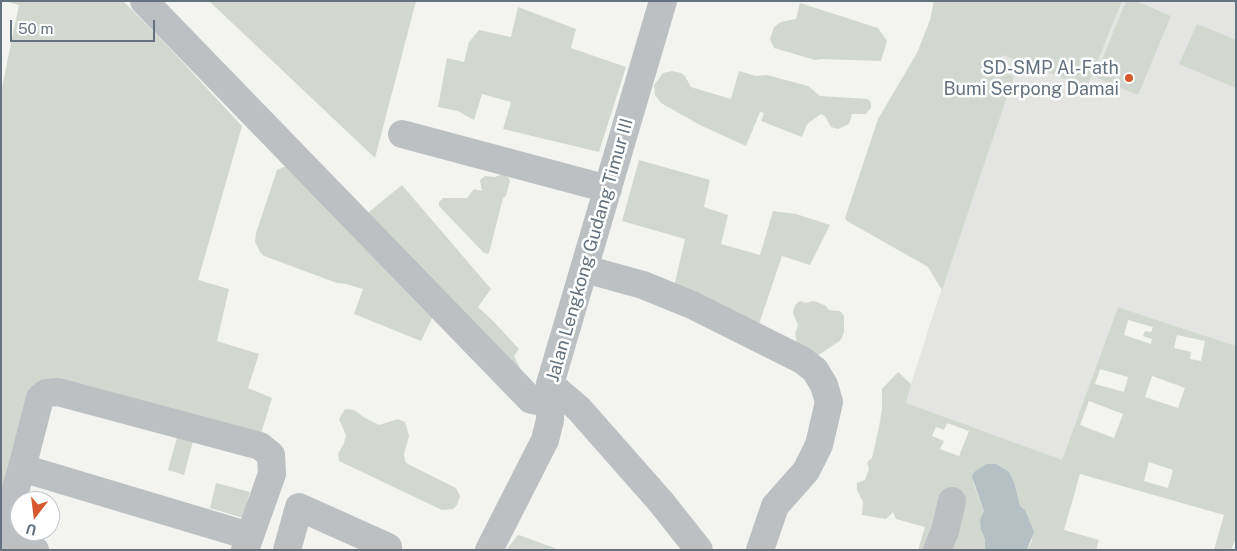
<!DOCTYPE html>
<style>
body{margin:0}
#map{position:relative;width:1237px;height:551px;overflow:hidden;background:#f3f3ef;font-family:"Public Sans",sans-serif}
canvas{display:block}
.frame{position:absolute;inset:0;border:2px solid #64727f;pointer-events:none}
.north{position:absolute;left:10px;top:491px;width:50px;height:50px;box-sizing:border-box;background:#fff;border:1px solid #c1c7cc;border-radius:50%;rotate:195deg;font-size:14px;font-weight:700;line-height:20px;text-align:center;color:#64727f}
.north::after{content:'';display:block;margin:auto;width:18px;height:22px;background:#d7582c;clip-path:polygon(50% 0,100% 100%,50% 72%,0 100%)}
.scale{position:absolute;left:10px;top:20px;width:145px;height:22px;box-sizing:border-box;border:2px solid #64727f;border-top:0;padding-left:6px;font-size:15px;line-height:18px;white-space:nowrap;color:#64727f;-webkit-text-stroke:4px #fff;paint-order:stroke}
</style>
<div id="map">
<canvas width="1237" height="551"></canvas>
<div class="frame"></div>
<div class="north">U</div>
<div class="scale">50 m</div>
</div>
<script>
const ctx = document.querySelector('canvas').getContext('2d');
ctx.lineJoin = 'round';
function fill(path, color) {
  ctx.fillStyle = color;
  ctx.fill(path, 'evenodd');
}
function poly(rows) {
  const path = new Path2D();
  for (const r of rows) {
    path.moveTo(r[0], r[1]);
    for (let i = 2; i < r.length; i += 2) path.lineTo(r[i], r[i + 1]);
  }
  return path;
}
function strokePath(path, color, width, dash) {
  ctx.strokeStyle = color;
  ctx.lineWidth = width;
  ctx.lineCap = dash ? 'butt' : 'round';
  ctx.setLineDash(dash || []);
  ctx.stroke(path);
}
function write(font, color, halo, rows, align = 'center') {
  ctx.font = font + ' "Public Sans",sans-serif';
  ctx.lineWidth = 5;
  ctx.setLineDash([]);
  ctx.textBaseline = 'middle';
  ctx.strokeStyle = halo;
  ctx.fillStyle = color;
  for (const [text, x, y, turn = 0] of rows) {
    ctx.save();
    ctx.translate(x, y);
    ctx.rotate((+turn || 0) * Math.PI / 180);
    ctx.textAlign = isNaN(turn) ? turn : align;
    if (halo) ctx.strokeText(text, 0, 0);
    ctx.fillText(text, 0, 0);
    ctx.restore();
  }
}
fill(poly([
 [1023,1,1236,1,1236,346,1118,307,1062,461,905,403,933,315,1014,76,996,70]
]), '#e4e5e3');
fill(poly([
 [4,1,123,1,162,40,242,126,198,280,229,289,217,341,259,354,248,388,272,398,259,440,41,386,1,496,1,92,19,5],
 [209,1,416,1,375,158],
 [934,1,1122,1,1087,87,1002,55,997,70,1014,76,942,290,928,267,847,221,845,218,878,119,917,53,930,20],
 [1126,1,1136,1,1171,16,1138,95,1095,77],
 [800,3,878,28,887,41,881,61,822,59,815,60,774,48,770,39,774,27,781,22,796,19],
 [518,7,576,29,571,48,626,67,599,152,503,129,511,102,482,94,474,120,458,111,438,107,447,58,464,62,469,42,479,30,511,37],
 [1197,24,1236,40,1236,88,1179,64],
 [672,71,681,73,685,76,691,87,694,88,731,99,739,71,756,76,767,75,808,86,820,96,868,99,871,103,871,108,866,114,852,114,849,124,838,129,831,127,825,116,821,114,807,124,802,137,761,121,764,113,760,112,746,146,700,125,661,103,655,95,654,85,663,73],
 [639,160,710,180,704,207,728,215,721,244,760,255,773,211,796,214,830,225,810,265,782,256,758,327,673,291,685,239,622,221],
 [286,166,434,314,421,341,354,314,363,289,346,284,337,283,264,256,260,252,255,242,256,233,277,170],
 [503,174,509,178,510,181,506,196,503,198,489,253,487,254,483,252,439,206,439,202,443,198,467,198,474,189,482,191,480,180,485,176,495,177],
 [402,185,491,289,478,307,494,322,519,349,514,356,530,388,364,216],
 [800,301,806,303,812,301,817,302,826,306,829,310,840,311,844,316,844,332,841,340,817,356,797,343,795,334,798,325,793,313,795,305],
 [1118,307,1236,346,1236,538,1231,550,1214,550,1224,515,1080,474,1064,530,1099,540,1096,550,1027,550,1032,541,1025,510,1020,506,1015,485,996,464,986,464,974,472,973,482,984,511,981,530,985,539,985,550,918,550,925,527,896,519,893,512,886,519,862,515,863,502,857,490,857,483,865,480,869,469,867,462,872,458,879,427,882,409,882,389,898,372,911,384,906,403,1062,460],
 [1128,320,1153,327,1151,332,1145,331,1143,336,1152,339,1151,344,1124,335],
 [1177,335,1205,341,1201,361,1190,359,1191,352,1174,348],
 [1100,369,1128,377,1124,392,1095,384],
 [1152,376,1185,388,1178,408,1145,397],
 [1089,401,1123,414,1114,438,1080,425],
 [947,423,969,431,959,456,940,449,944,441,932,436,936,427,944,430],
 [1149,462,1173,470,1168,488,1144,481],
 [345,409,354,410,365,418,379,425,398,419,405,422,409,436,404,454,405,460,406,463,456,488,460,496,457,505,453,509,442,510,339,461,338,454,344,443,346,435,339,419],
 [177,437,193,441,184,475,168,470],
 [216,483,250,492,243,518,210,508],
 [518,535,519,535,560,550,506,550]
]), '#d2d8cf');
fill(poly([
 [986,464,996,464,1009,472,1015,485,1020,506,1025,510,1034,532,1027,550,985,550,985,539,981,530,980,520,984,511,972,477,974,472]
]), '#b5c0c4');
strokePath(poly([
 [144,1,531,400,550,403],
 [402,134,608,189],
 [585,269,643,285,692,305,802,360,815,370,824,385,829,402,819,445,806,471,775,506,760,550],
 [550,384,579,409,661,502,699,550],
 [22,468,249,536],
 [1,536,22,468,40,398,46,393,58,392,260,446,271,455,272,474,245,550],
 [1,539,35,550],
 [287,550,299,507,388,547],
 [489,550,545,440,550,420,550,384,663,1],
 [937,550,945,531,952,501]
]), '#bcc0c3', 28);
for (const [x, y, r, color] of [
 [1129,78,5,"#d7582c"]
]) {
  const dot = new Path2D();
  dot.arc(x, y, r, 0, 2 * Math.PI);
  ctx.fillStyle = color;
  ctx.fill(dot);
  strokePath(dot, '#fff', 2);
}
write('18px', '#64727f', '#fff', [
 ["SD-SMP Al-Fath",1119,68],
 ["Bumi Serpong Damai",1119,89]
], 'right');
write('18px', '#64727f', '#fff', [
 ["Jalan Lengkong Gudang Timur III",590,250,-74]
]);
</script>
